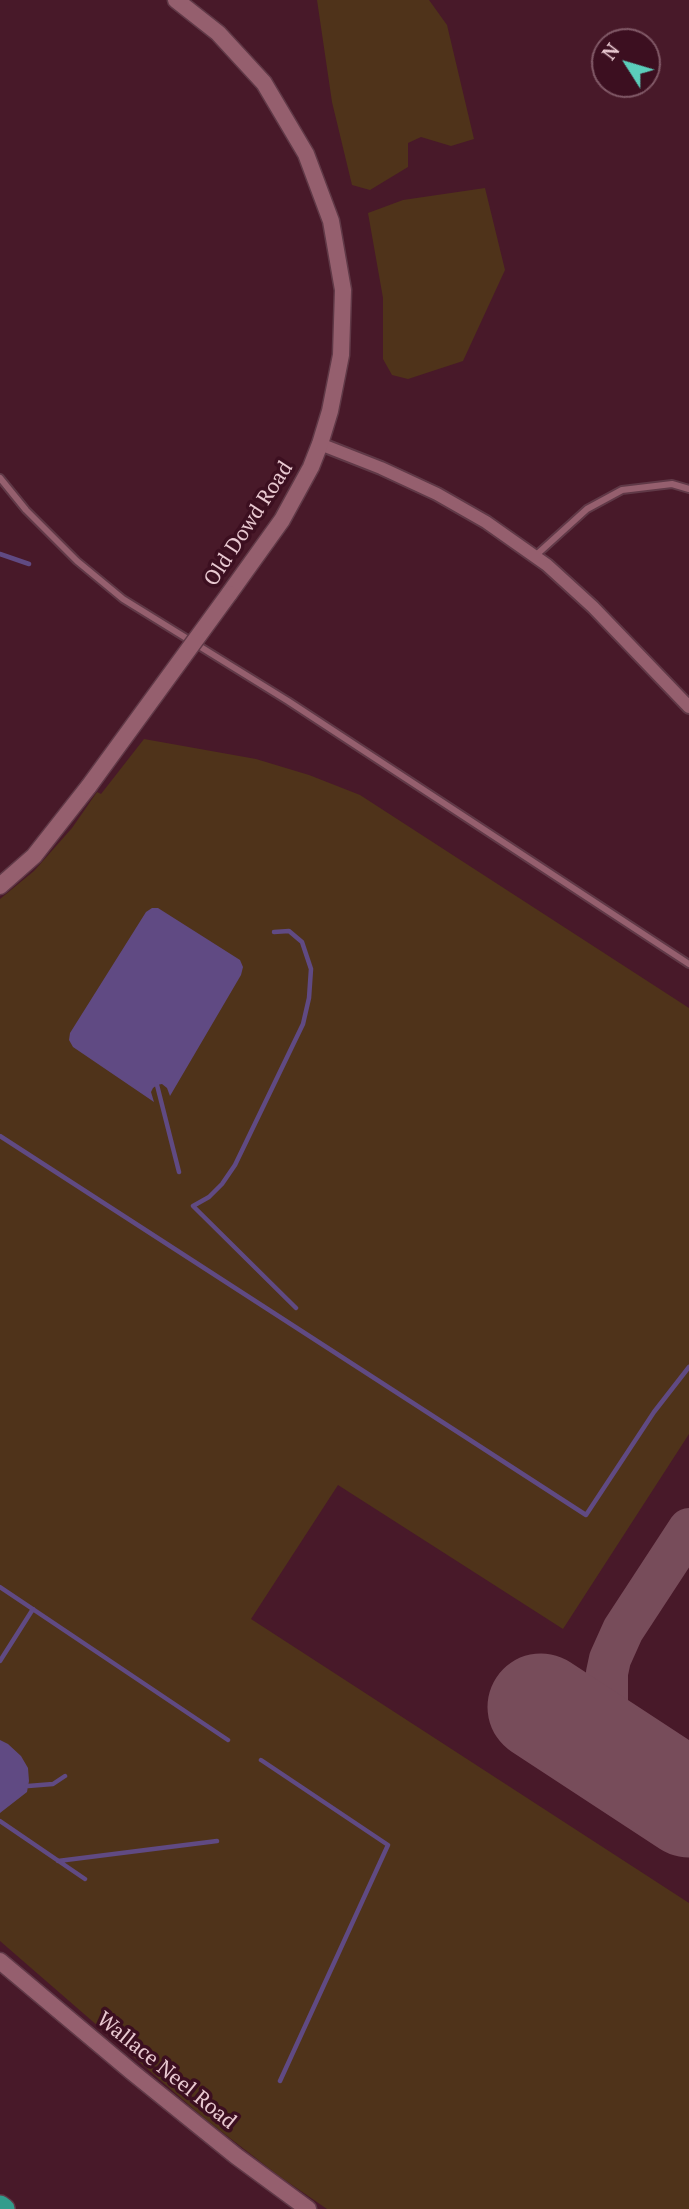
<!DOCTYPE html>
<style>
body{margin:0}
#map{position:relative;width:689px;height:2209px;overflow:hidden;background:#481929;font-family:"PT Serif",serif}
canvas{display:block}
.north{position:absolute;left:591px;top:28px;width:70px;height:70px;box-sizing:border-box;background:#3c0f20;border:2px solid #815967;border-radius:50%;rotate:307deg;font-size:19px;font-weight:700;line-height:28px;text-align:center;color:#e9c9d1}
.north::after{content:'';display:block;margin:auto;width:24px;height:32px;background:#5bcebb;clip-path:polygon(50% 0,100% 100%,50% 72%,0 100%)}
</style>
<div id="map">
<canvas width="689" height="2209"></canvas>
<div class="north">N</div>
</div>
<script>
const ctx = document.querySelector('canvas').getContext('2d');
ctx.lineJoin = 'round';
function fill(path, color) {
  ctx.fillStyle = color;
  ctx.fill(path, 'evenodd');
}
function poly(rows) {
  const path = new Path2D();
  for (const r of rows) {
    path.moveTo(r[0], r[1]);
    for (let i = 2; i < r.length; i += 2) path.lineTo(r[i], r[i + 1]);
  }
  return path;
}
function strokePath(path, color, width, dash) {
  ctx.strokeStyle = color;
  ctx.lineWidth = width;
  ctx.lineCap = dash ? 'butt' : 'round';
  ctx.setLineDash(dash || []);
  ctx.stroke(path);
}
function write(font, color, halo, rows, align = 'center') {
  ctx.font = font + ' "PT Serif",serif';
  ctx.lineWidth = 7;
  ctx.setLineDash([]);
  ctx.textBaseline = 'middle';
  ctx.strokeStyle = halo;
  ctx.fillStyle = color;
  for (const [text, x, y, turn = 0] of rows) {
    ctx.save();
    ctx.translate(x, y);
    ctx.rotate((+turn || 0) * Math.PI / 180);
    ctx.textAlign = isNaN(turn) ? turn : align;
    if (halo) ctx.strokeText(text, 0, 0);
    ctx.fillText(text, 0, 0);
    ctx.restore();
  }
}
fill(poly([
 [317,0,429,0,447,25,474,139,451,146,421,137,408,143,408,167,370,190,352,185,332,102],
 [485,188,505,270,463,361,408,379,392,375,383,359,383,298,368,213,403,200],
 [144,739,256,759,309,775,360,795,689,1008,689,1434,563,1629,338,1485,251,1619,689,1903,689,2209,327,2209,279,2176,205,2119,0,1941,0,899,34,871,72,828,97,792,101,794]
]), '#4f331a');
fill(poly([
 [152,908,158,908,240,960,243,967,241,975,170,1096,167,1088,162,1084,157,1085,153,1088,151,1092,154,1102,73,1047,69,1040,70,1033,146,912],
 [0,1740,8,1744,21,1756,28,1768,29,1781,27,1792,0,1813]
]), '#604a83');
strokePath(poly([
 [0,554,29,564],
 [274,932,289,931,302,942,311,969,309,998,303,1024,235,1165,222,1184,209,1197,193,1206,296,1308],
 [157,1085,179,1172],
 [0,1136,586,1515,654,1412,689,1367],
 [0,1587,228,1740],
 [0,1661,33,1609],
 [261,1760,388,1845,280,2081],
 [28,1786,53,1784,65,1776],
 [0,1821,85,1879],
 [58,1861,217,1841]
]), '#604a83', 4.5);
strokePath(poly([
 [647,1777,622,1751,614,1738,607,1704,607,1673,610,1659,623,1630,689,1529]
]), '#774c5a', 42);
strokePath(poly([
 [541,1707,689,1804]
]), '#774c5a', 107);
const service = poly([
 [0,478,26,510,77,561,123,599,288,701,689,964],
 [534,557,587,509,622,490,672,484,689,489]
]);
const minor = poly([
 [320,444,381,468,437,494,486,522,547,565,593,607,689,707]
]);
const tertiary = poly([
 [176,0,218,33,264,83,306,154,331,221,343,290,341,355,330,411,320,444,311,467,282,520,229,594],
 [0,886,34,856,89,786],
 [0,1961,132,2072,236,2156,308,2209]
]);
const motorway = poly([
 [0,2206,4,2209]
]);
strokePath(service, '#603947', 10);
strokePath(minor, '#603947', 16);
strokePath(tertiary, '#603947', 19);
strokePath(motorway, '#603947', 24);
strokePath(service, '#955f6e', 6);
strokePath(minor, '#955f6e', 12);
strokePath(tertiary, '#955f6e', 16);
strokePath(motorway, '#329c8c', 21);
const tertiaryBridge = poly([
 [89,786,229,594]
]);
strokePath(tertiaryBridge, '#603947', 19, []);
strokePath(tertiaryBridge, '#955f6e', 16);
write('21px', '#e9c9d1', '#3c0f20', [
 ["Old Dowd Road",249,524,-57],
 ["Wallace Neel Road",166,2071,39]
]);
</script>
